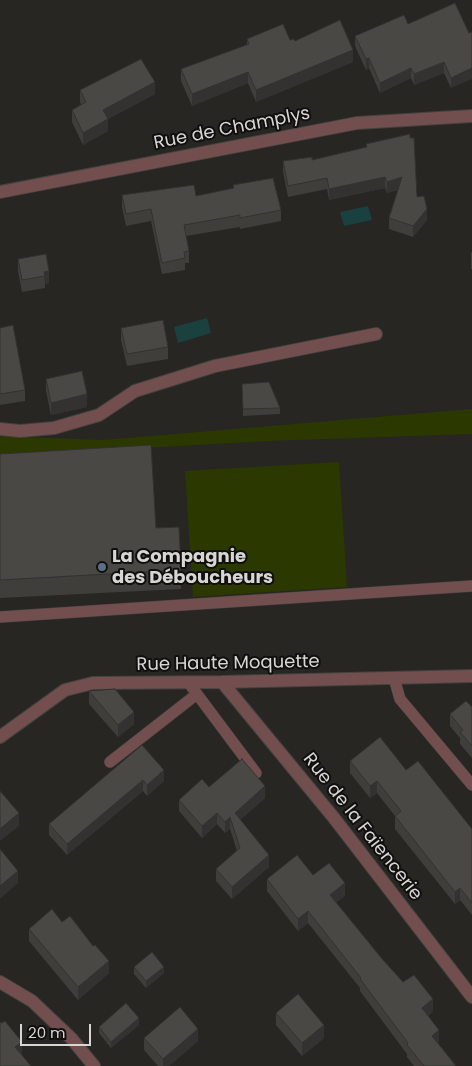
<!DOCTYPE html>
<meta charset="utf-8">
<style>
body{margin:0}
#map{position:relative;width:472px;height:1066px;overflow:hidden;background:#272623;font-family:Poppins,sans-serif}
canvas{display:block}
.scale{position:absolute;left:20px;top:1024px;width:71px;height:22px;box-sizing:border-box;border:2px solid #d7d6d4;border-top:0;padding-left:6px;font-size:15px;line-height:18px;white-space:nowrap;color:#d7d6d4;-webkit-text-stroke:4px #100f0e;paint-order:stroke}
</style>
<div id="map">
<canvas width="472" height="1066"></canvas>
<div class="scale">20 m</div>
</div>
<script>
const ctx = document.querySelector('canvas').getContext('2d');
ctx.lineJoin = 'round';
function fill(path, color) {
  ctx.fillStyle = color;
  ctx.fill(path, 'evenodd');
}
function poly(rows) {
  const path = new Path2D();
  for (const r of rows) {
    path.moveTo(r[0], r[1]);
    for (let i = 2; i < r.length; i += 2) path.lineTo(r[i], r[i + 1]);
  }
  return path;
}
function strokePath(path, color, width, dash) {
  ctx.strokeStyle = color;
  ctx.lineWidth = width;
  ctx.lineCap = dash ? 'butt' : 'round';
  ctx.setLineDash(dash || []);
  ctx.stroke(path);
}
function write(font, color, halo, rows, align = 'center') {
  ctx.font = font + ' Poppins,sans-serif';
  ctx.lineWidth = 4;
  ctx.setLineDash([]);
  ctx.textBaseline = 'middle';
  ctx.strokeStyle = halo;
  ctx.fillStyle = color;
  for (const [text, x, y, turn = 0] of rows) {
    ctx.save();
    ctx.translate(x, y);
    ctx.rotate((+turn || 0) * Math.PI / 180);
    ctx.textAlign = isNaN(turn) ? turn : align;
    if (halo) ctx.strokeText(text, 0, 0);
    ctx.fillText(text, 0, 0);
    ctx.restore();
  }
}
fill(poly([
 [472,409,472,434,268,441,0,456,0,436,103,440],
 [339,462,347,587,193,597,185,471]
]), '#2b3800');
fill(poly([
 [368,206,372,220,344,226,340,212],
 [207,318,211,333,178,343,174,327]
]), '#1a403f');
const service = poly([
 [0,617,472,586],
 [394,678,400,699,472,785],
 [188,682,256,773],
 [110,762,197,694]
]);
const minor = poly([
 [0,192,357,123,472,116],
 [0,429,20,431,54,428,99,415,135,391,215,366,376,334],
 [222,682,334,818,472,997],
 [0,737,65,690,93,683,222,682,472,676],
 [0,982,32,1001,71,1038,94,1066]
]);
strokePath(service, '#43423f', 12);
strokePath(minor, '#43423f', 14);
strokePath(service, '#724f4e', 11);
strokePath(minor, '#724f4e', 12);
fill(poly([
 [408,24,469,33,451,88,444,73,414,85,411,78,380,93,369,68,366,70,355,46,355,36],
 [247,39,295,41,353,62,256,102,248,83,192,106,181,81,181,69,247,45],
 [80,90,155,94,108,119,108,131,83,145,72,122,72,110,81,105,80,102],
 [366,144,417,197,427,220,413,237,389,229,389,218,398,190,387,193,385,188,329,200,327,189,288,197,283,172,283,161,312,160,366,148],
 [233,185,281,210,281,221,240,229,240,227,186,236,189,251,189,263,185,263,185,270,162,274,151,221,126,226,122,207,122,195,196,196,233,189],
 [472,252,472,269,471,269,471,253],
 [18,259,49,271,49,283,45,284,45,288,22,292,18,271],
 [0,328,25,390,25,401,0,405],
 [121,328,168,347,168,359,127,366,121,340],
 [46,379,87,407,51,415,46,391],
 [242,384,280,408,280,414,243,416],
 [0,454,156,528,181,570,181,589,0,598],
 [89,691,134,724,118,737,89,704],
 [472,707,472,758,460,744,460,738,450,726,450,714],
 [142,745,164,781,147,796,143,791,67,855,49,835,49,824],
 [350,761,406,770,472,829,472,915,460,900,455,904,395,829,395,816,377,793,370,798,350,773],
 [209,787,265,798,240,820,269,867,232,899,216,881,216,869,237,851,230,829,225,833,217,824,202,838,179,811,179,800],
 [313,875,345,896,336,902,383,960,403,982,433,1011,428,1016,439,1043,438,1043,456,1066,414,1066,407,1057,407,1054,360,991,360,988,308,923,298,931,267,891,267,879],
 [62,922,109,973,78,1000,29,941,29,929],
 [134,967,164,973,146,988,134,974],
 [276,1013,324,1038,302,1056,276,1025],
 [139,1025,111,1048,99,1033,99,1027],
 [144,1038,198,1041,169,1066,158,1066,144,1050]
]), '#3f3e3b');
fill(poly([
 [353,50,353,62,256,102,256,90],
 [369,58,369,68,366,70,366,59],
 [444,62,444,73,414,85,414,74],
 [411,68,411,78,380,93,380,83],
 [472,68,472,79,451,88,451,78],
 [248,72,248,83,192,106,192,94],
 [155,82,155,94,108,119,108,131,83,145,83,133,103,110],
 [385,177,385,188,329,200,329,189],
 [402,177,402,189,387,193,387,182],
 [427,209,427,220,413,237,413,226],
 [49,271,49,283,45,284,44,272],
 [87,394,87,407,51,415,51,403],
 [134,712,134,724,118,737,118,725],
 [164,770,164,781,147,796,147,785],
 [143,780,143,791,67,855,67,844],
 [377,781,377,793,370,798,370,786],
 [265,786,265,798,235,825,235,813],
 [19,813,19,826,0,841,0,829],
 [217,813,217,824,202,838,202,826],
 [230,817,230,829,225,833,225,822],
 [269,855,269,867,232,899,232,887],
 [18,871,18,883,0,899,0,886],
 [345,883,345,896,330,907,330,895],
 [460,888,460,900,455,904,455,892],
 [308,911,308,923,298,931,298,919],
 [109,961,109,973,78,1000,78,987],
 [164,967,164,973,146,988,146,981],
 [433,999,433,1011,422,1020,422,1008],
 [139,1018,139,1025,111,1048,111,1042],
 [324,1025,324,1038,302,1056,302,1043],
 [198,1029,198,1041,169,1066,163,1066,163,1059],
 [439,1030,439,1043,432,1048,432,1036],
 [22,1042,22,1054,15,1059,15,1047]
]), '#333230');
const building = poly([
 [455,3,469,33,472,32,472,68,451,78,444,62,414,74,411,68,380,83,369,58,366,59,355,36,404,15,408,24,455,3],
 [340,20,353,50,256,90,248,72,192,94,181,69,249,44,247,39,283,24,290,40,294,39,295,41,340,20],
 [141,59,155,82,103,110,108,119,83,133,72,110,86,102,80,90,141,59],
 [410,134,410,138,414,138,417,197,424,196,427,209,413,226,389,218,402,177,387,182,385,177,329,189,327,178,288,186,283,161,312,157,312,160,367,147,366,144,410,134],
 [273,178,281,210,240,218,240,215,184,225,189,251,184,252,185,258,162,263,151,209,126,214,122,195,194,185,196,196,234,188,233,185,273,178],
 [46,254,49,271,44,272,45,276,22,280,18,259,46,254],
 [163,320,168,347,127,354,121,328,163,320],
 [13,325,25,390,0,394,0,328,13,325],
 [82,371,87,394,51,403,46,379,82,371],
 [269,382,280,408,243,409,242,384,269,382],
 [151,445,156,528,179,527,181,570,0,580,0,454,151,445],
 [115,689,134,712,118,725,89,691,115,689],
 [466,701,472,707,472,746,460,732,463,730,450,714,466,701],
 [380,737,406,770,418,761,472,829,472,903,460,888,455,892,395,816,401,811,377,781,370,786,350,761,380,737],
 [142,745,164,770,147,785,143,780,67,844,49,824,142,745],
 [242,759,265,786,235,813,269,855,232,887,216,869,240,848,230,817,225,822,217,813,202,826,179,800,202,779,209,787,242,759],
 [0,791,19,813,0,829,0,791],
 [0,849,18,871,0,886,0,849],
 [297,855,313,875,329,863,345,883,330,895,383,960,403,982,414,975,433,999,422,1008,439,1030,432,1036,456,1066,424,1066,407,1045,408,1043,360,979,361,978,308,911,298,919,267,879,297,855],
 [52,909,62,922,70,916,93,946,95,945,109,961,78,987,29,929,52,909],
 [152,952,164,967,146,981,134,967,152,952],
 [298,994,324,1025,302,1043,276,1013,298,994],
 [126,1003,139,1018,111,1042,99,1027,126,1003],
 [180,1007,198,1029,163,1059,144,1038,180,1007],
 [5,1021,22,1042,15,1047,31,1066,0,1066,0,1022,2,1023,5,1021]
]);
fill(building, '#494845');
strokePath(building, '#333230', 1);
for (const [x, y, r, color] of [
 [102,567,5,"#5c6f8a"]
]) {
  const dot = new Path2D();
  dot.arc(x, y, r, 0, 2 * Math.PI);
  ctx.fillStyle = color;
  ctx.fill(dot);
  strokePath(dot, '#100f0e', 2);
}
write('18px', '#d7d6d4', '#100f0e', [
 ["Rue de Champlys",232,129,-11],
 ["Rue Haute Moquette",228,664,-1],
 ["Rue de la Faïencerie",362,827,52]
]);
write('bold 18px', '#d7d6d4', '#100f0e', [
 ["La Compagnie",112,557],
 ["des Déboucheurs",112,578]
], 'left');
</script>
